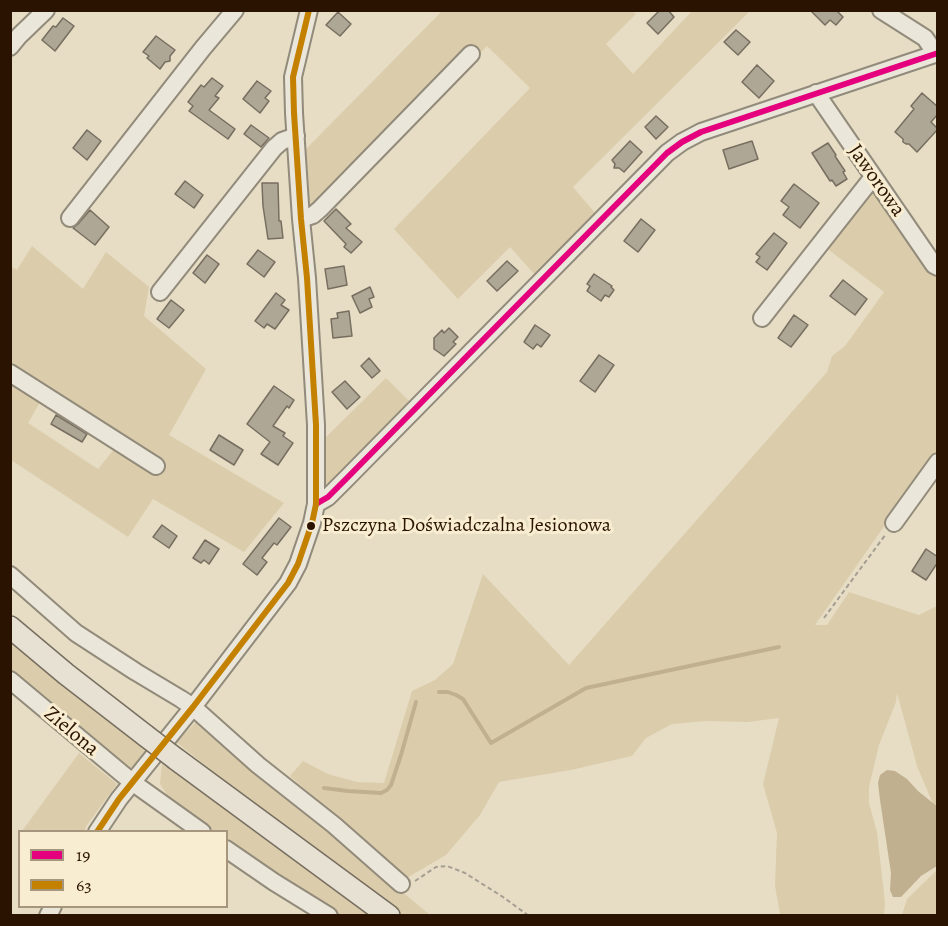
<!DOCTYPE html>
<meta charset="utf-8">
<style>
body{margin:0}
#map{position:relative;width:948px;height:926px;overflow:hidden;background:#e6ddc4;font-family:Alegreya,serif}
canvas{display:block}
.frame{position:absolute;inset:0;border:12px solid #2a1300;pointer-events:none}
.legend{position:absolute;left:18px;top:830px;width:210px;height:78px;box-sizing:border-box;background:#f8edd0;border:2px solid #a6967d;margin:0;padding:8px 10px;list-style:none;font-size:18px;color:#2a1300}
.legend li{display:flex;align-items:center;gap:12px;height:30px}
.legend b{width:30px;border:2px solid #a6967d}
</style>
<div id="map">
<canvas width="948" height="926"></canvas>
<div class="frame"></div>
<ul class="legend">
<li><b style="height:8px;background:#e5007d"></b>19</li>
<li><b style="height:8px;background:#c48100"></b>63</li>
</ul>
</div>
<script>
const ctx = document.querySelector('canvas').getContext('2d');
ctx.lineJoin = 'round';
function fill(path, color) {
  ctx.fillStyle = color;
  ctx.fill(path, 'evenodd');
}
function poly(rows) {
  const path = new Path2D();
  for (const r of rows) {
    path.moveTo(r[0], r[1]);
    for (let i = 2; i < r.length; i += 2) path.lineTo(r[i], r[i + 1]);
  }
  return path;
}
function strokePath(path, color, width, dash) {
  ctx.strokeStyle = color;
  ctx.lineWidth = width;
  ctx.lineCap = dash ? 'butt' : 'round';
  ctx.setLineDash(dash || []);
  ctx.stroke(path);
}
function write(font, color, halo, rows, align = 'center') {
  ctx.font = font + ' Alegreya,serif';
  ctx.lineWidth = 6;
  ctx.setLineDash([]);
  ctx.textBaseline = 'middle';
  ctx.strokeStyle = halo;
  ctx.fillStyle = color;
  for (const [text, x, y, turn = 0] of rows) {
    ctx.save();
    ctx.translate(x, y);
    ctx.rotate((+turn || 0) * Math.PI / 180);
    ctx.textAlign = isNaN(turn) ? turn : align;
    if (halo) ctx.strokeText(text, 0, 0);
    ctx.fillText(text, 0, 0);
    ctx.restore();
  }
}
fill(poly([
 [442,11,632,11,636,14,606,44,633,74,692,11,750,11,573,187,595,213,535,275,510,247,458,299,394,229,530,88,487,46,312,226,306,149],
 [867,192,877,194,937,272,937,451,815,625,827,625,849,592,919,615,937,606,937,807,933,804,917,766,897,693,896,702,879,745,869,787,869,803,877,832,885,903,884,915,780,915,775,885,777,833,763,784,779,718,748,722,707,721,672,724,646,738,632,756,571,770,499,782,480,815,446,855,405,879,290,776,303,761,328,774,357,782,384,783,412,691,435,680,453,664,483,574,569,665,827,372,832,356,845,346,884,292,825,247],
 [32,246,83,289,106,252,149,287,144,316,206,369,169,435,284,503,244,552,153,499,128,537,11,460,10,380,42,399,28,423,98,469,119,443,11,368,10,266,17,270],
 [386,378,411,403,334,486,324,488,324,439],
 [10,640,149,753,128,771,11,670],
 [196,722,287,796,430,915,400,915,291,834,176,742],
 [79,753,117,784,87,825,84,831,22,831],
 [162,763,372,915,336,915,227,844,226,832,209,831,175,807,160,784],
 [937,870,937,915,902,915,907,899]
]), '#dbcdab');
fill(poly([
 [887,770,895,771,907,779,918,791,938,807,937,866,921,876,901,897,893,897,890,890,891,873,880,800,878,783,880,775]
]), '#c0b08f');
strokePath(poly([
 [439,692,448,692,456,695,463,699,491,743,586,688,779,647],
 [324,788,348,791,381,793,387,790,391,785,401,755,416,702]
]), '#c0b08f', 4);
const building = poly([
 [660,10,668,10,674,17,658,34,647,23,660,10],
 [810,10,839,10,838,12,843,17,836,25,830,20,825,25,810,10],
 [338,12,351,24,340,36,326,25,338,12],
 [63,18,74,26,55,51,42,40,53,26,56,27,63,18],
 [736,30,750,42,738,55,724,42,736,30],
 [156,36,175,50,170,56,170,61,165,62,160,69,147,58,149,56,143,52,156,36],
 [757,65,774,81,759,98,742,82,757,65],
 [212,78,223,86,215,96,219,98,209,110,235,129,228,139,189,111,193,106,188,102,201,85,204,87,212,78],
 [257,81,271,91,265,98,269,101,260,113,243,99,257,81],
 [922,93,938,107,938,114,931,122,938,129,917,152,909,144,906,144,903,142,903,139,895,132,914,109,911,106,922,93],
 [656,116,668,127,656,139,645,127,656,116],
 [251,125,269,138,261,147,244,134,251,125],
 [87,130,101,141,87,160,73,148,87,130],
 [630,141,642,152,624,172,619,168,614,168,615,164,612,160,630,141],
 [752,141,758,159,729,169,723,150,752,141],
 [828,143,836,155,835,156,845,171,843,172,847,179,836,186,832,180,830,181,812,153,828,143],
 [185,181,203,195,194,208,175,194,185,181],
 [262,183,278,183,279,221,281,221,283,238,268,239,263,206,262,183],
 [794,184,819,203,800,228,783,215,789,207,781,201,794,184],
 [336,209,351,224,346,228,362,242,351,253,344,247,346,244,324,221,336,209],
 [90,210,109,227,95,245,73,228,78,224,90,210],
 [641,219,655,230,638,252,624,241,641,219],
 [774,233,787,243,767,270,756,262,760,257,756,254,774,233],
 [258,250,275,262,264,277,247,264,258,250],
 [207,255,219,264,205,283,193,273,207,255],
 [507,261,518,271,497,291,487,281,507,261],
 [344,266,347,285,328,289,325,269,344,266],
 [594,274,612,286,611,287,614,290,609,297,605,295,601,301,587,291,590,286,587,284,594,274],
 [843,280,867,299,855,315,830,296,843,280],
 [370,287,374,297,369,299,372,307,360,313,352,296,370,287],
 [276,293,285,300,281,305,289,310,275,329,267,324,264,328,255,321,276,293],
 [171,300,184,310,169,328,157,319,171,300],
 [349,311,352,336,333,338,331,319,338,318,337,313,349,311],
 [794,315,808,325,791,347,778,338,794,315],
 [535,325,550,335,541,347,537,344,533,349,524,342,535,325],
 [449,328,458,337,453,342,456,344,444,356,434,349,434,338,442,330,444,333,449,328],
 [599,355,614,365,595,392,580,381,599,355],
 [369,358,380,371,372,378,361,366,369,358],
 [345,381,360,397,347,409,332,392,345,381],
 [274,386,294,400,289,408,287,406,273,426,285,433,283,436,293,443,278,465,261,454,270,442,247,424,274,386],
 [56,415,87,434,82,442,51,424,56,415],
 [219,435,243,450,234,465,210,450,219,435],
 [279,518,291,527,277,545,274,543,262,558,267,562,257,575,243,564,279,518],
 [162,525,177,536,169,548,153,537,162,525],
 [205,540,219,549,209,564,204,560,201,563,193,558,205,540],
 [926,549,938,557,938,562,926,580,912,571,926,549]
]);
fill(building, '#afa796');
strokePath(building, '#776e60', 1.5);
const minor = poly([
 [881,10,925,38,936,54],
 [10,47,19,36,46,10],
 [816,93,934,265,938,267],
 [70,218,203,48,235,10],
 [301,219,313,215,320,209,471,54],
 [160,292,274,148,282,141,296,136],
 [762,318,873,177],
 [10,373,156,466],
 [316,504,328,497,347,478,667,153,682,142,701,132,938,53],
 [894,523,938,462],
 [10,575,76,633,136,672,181,699,193,707,258,765,334,825,401,884],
 [10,680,132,782,202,832],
 [97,832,119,799,193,707,288,583,298,564,312,523,316,504,316,425,307,278,301,219,294,113,293,77,309,10],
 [226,849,274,882,329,916],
 [48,916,53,906]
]);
const major = poly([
 [10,627,66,674,146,736],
 [176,759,389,916]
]);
strokePath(minor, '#928a7a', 20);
strokePath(major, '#776e60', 24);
strokePath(poly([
 [824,618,886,534],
 [415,881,436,867,447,866,465,873,503,897,529,916]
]), '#a59e93', 2, [4.5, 3]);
strokePath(minor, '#eae6d9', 16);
strokePath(major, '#e6e1d3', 21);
const majorBridge = poly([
 [146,736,176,759]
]);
strokePath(majorBridge, '#776e60', 24, []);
strokePath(majorBridge, '#e6e1d3', 21);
strokePath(poly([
 [316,504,328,497,347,478,667,153,682,142,701,132,938,53]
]), '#e5007d', 6);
strokePath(poly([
 [97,832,119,799,193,707,288,583,298,564,312,523,316,504,316,425,307,278,301,219,294,113,293,77,309,10]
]), '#c48100', 6);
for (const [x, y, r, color] of [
 [311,526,5,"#2a1300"]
]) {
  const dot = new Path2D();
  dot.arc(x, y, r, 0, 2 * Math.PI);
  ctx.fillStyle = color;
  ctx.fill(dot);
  strokePath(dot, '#f8edd0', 2);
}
write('20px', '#2a1300', '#f8edd0', [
 ["Pszczyna Doświadczalna Jesionowa",322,526]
], 'left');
write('21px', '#2a1300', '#f8edd0', [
 ["Jaworowa",876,181,55],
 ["Zielona",71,732,40]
]);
</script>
